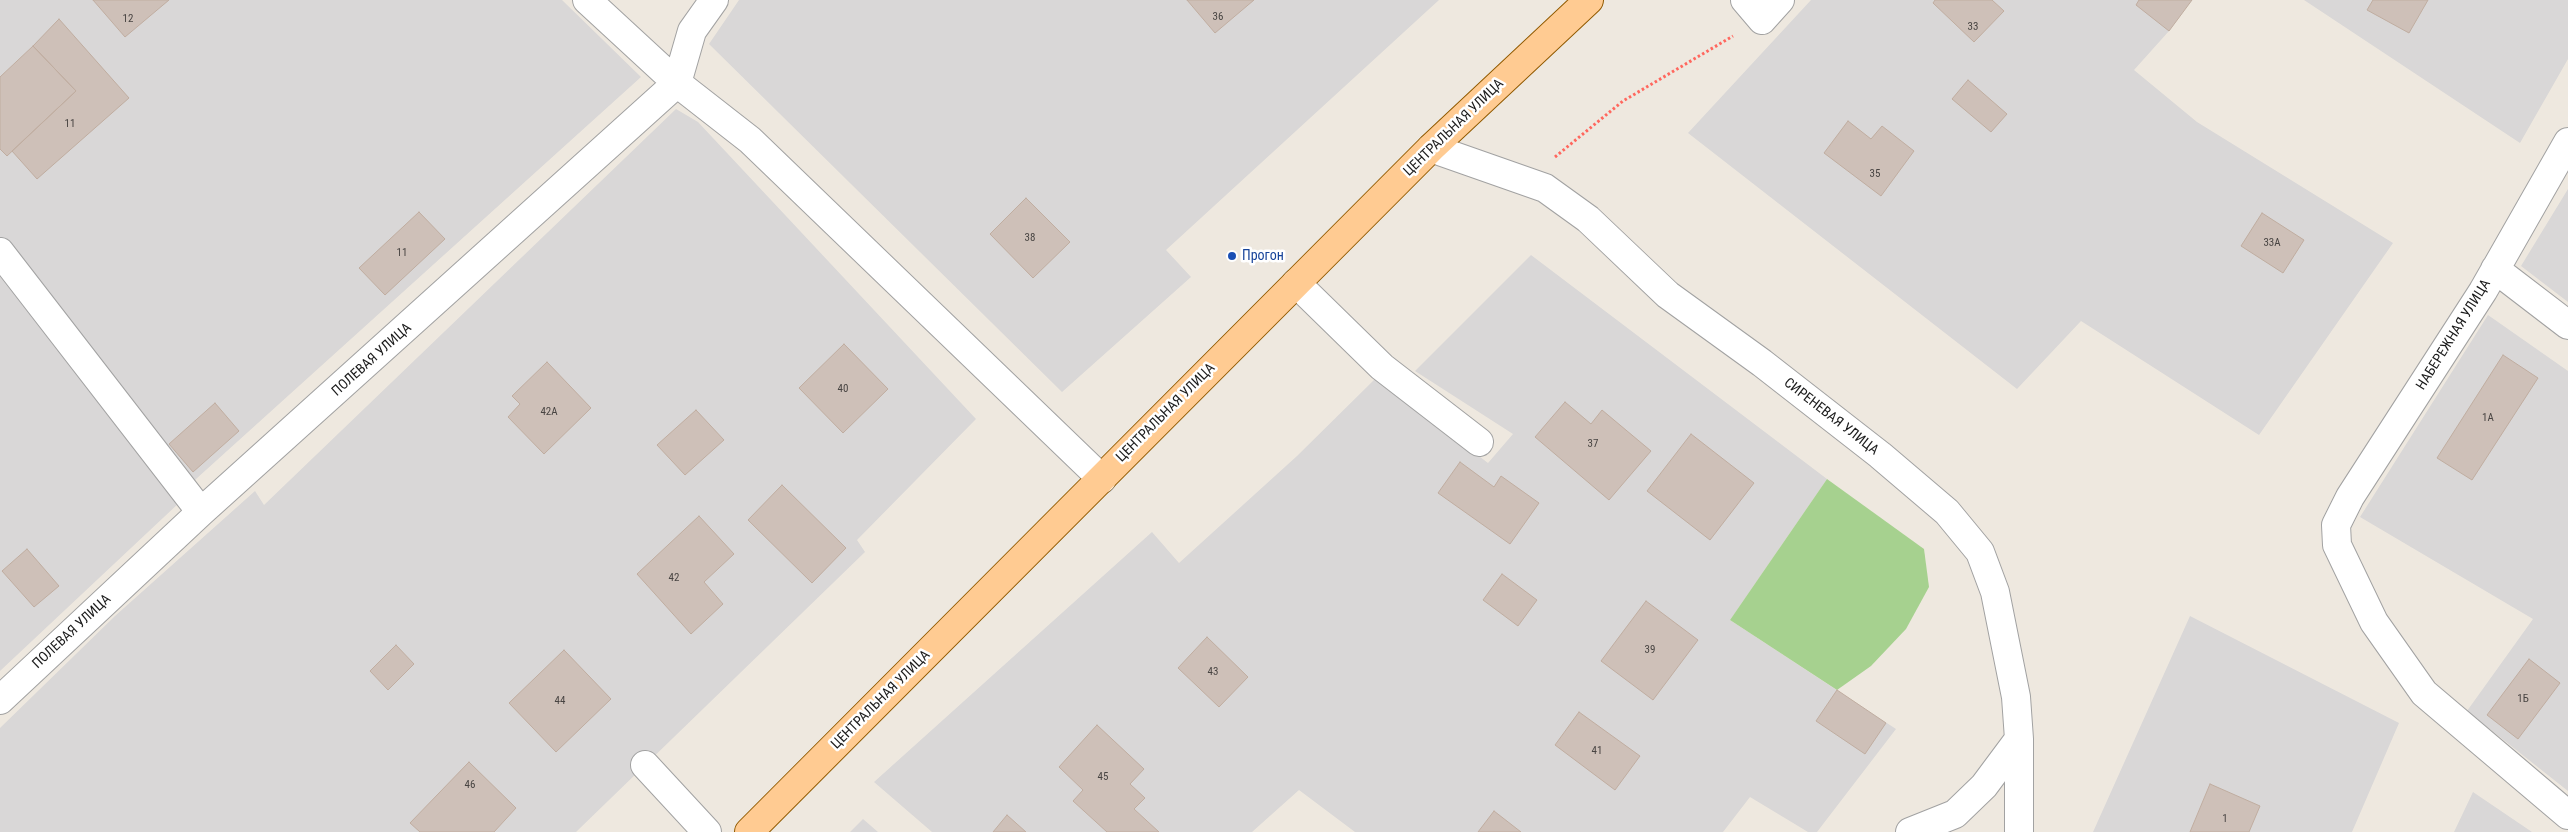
<!DOCTYPE html>
<meta charset="utf-8">
<style>
body{margin:0}
canvas{display:block;background:#eee8df}
</style>
<canvas width="2568" height="832"></canvas>
<script>
const ctx = document.querySelector('canvas').getContext('2d');
ctx.lineJoin = 'round';
function fill(path, color) {
  ctx.fillStyle = color;
  ctx.fill(path, 'evenodd');
}
function poly(rows) {
  const path = new Path2D();
  for (const r of rows) {
    path.moveTo(r[0], r[1]);
    for (let i = 2; i < r.length; i += 2) path.lineTo(r[i], r[i + 1]);
  }
  return path;
}
function strokePath(path, color, width, dash) {
  ctx.strokeStyle = color;
  ctx.lineWidth = width;
  ctx.lineCap = dash ? 'butt' : 'round';
  ctx.setLineDash(dash || []);
  ctx.stroke(path);
}
function write(font, color, halo, rows, align = 'center') {
  ctx.font = font + ' "Roboto Condensed",sans-serif';
  ctx.lineWidth = 5;
  ctx.setLineDash([]);
  ctx.textBaseline = 'middle';
  ctx.strokeStyle = halo;
  ctx.fillStyle = color;
  for (const [text, x, y, turn = 0] of rows) {
    ctx.save();
    ctx.translate(x, y);
    ctx.rotate((+turn || 0) * Math.PI / 180);
    ctx.textAlign = isNaN(turn) ? turn : align;
    if (halo) ctx.strokeText(text, 0, 0);
    ctx.fillText(text, 0, 0);
    ctx.restore();
  }
}
fill(poly([
 [0,0,562,0,641,77,196,479,180,502,0,671],
 [739,0,1439,0,1166,250,1191,277,1062,392,709,44],
 [1811,0,2192,0,2169,31,2134,70,2197,122,2393,243,2259,435,2081,321,2017,389,1688,133],
 [2304,0,2568,0,2568,59,2520,143],
 [676,109,698,122,976,419,857,540,865,552,576,832,0,832,0,728,115,616,255,491,264,505],
 [2568,189,2568,302,2521,266],
 [1531,255,1827,479,1730,620,1896,729,1817,832,1808,832,1750,797,1723,832,1355,832,1299,790,1252,832,932,832,874,782,1152,532,1179,563,1297,456,1376,378,1488,463,1513,434,1415,371],
 [2488,315,2568,371,2568,791,2467,711,2533,619,2360,517],
 [2190,616,2399,723,2352,832,2093,832],
 [2473,792,2532,832,2454,832],
 [863,819,878,832,850,832]
]), '#d9d7d7');
fill(poly([
 [1827,479,1924,549,1929,587,1906,629,1871,666,1837,690,1730,620]
]), '#a6d18f');
const building = poly([
 [93,0,169,0,125,37,93,0],
 [1187,0,1254,0,1215,33,1187,0],
 [1935,0,1992,0,2004,11,1974,42,1933,3,1935,0],
 [2139,0,2192,0,2169,31,2136,5,2139,0],
 [2373,0,2428,0,2409,33,2367,10,2373,0],
 [59,19,129,98,37,179,12,151,76,91,33,46,59,19],
 [33,46,76,91,7,156,0,149,0,77,33,46],
 [1968,80,2007,114,1991,132,1952,99,1968,80],
 [1848,121,1871,139,1882,126,1914,151,1881,196,1824,153,1848,121],
 [1026,198,1070,242,1033,278,990,234,1026,198],
 [419,212,445,239,385,295,359,268,419,212],
 [2262,213,2304,240,2283,273,2241,246,2262,213],
 [844,344,888,389,843,433,799,388,844,344],
 [2503,355,2538,378,2472,480,2437,458,2503,355],
 [547,362,591,408,544,454,508,417,520,404,512,396,547,362],
 [1565,402,1591,424,1602,410,1651,451,1609,500,1535,437,1565,402],
 [215,403,239,431,193,472,169,444,215,403],
 [696,410,724,440,685,475,657,445,696,410],
 [1691,434,1754,483,1710,540,1647,491,1691,434],
 [1460,462,1494,487,1501,476,1539,503,1510,544,1438,493,1460,462],
 [782,485,846,548,812,583,748,520,782,485],
 [699,516,734,554,704,582,723,604,691,634,637,574,699,516],
 [27,549,59,586,34,607,2,571,27,549],
 [1502,574,1537,600,1518,626,1483,600,1502,574],
 [1646,601,1698,640,1653,700,1601,661,1646,601],
 [1207,637,1248,677,1219,707,1178,668,1207,637],
 [396,645,414,664,388,690,370,671,396,645],
 [564,650,611,699,556,752,509,703,564,650],
 [2529,659,2560,683,2518,739,2487,715,2529,659],
 [1837,690,1886,723,1865,754,1816,721,1837,690],
 [1579,712,1640,756,1615,790,1555,745,1579,712],
 [1097,725,1144,769,1130,784,1145,798,1134,809,1159,832,1107,832,1073,801,1083,790,1059,767,1097,725],
 [469,762,516,808,494,832,420,832,410,823,469,762],
 [2210,784,2260,806,2249,832,2190,832,2210,784],
 [1494,811,1521,832,1478,832,1494,811],
 [1007,815,1026,832,993,832,1007,815]
]);
fill(building, '#cec0b8');
strokePath(building, '#c0ada0', 1);
const minor = poly([
 [587,0,677,83,750,140,1102,479],
 [1745,0,1762,20,1780,0],
 [2568,142,2483,291,2350,497,2336,525,2337,545,2374,622,2424,693,2568,815],
 [1431,148,1545,188,1588,219,1668,295,1762,363,1880,455,1947,512,1980,552,1995,592,2016,697,2019,739,2019,832],
 [0,252,201,512],
 [2495,269,2568,325],
 [1296,283,1382,367,1479,442],
 [0,700,201,512,677,83,692,31,714,0],
 [645,765,707,832],
 [1910,832,1955,814,1984,786,2019,739]
]);
const major = poly([
 [749,832,1431,148,1589,0]
]);
strokePath(minor, '#a2a2a2', 30);
strokePath(major, '#915a00', 30);
strokePath(poly([
 [1555,157,1623,101,1733,36]
]), '#ff675e', 3, [2.5, 2.5]);
strokePath(minor, '#fff', 28);
strokePath(major, '#ffcb92', 28);
for (const [x, y, r, color] of [
 [1232,256,5,"#1a4fb4"]
]) {
  const dot = new Path2D();
  dot.arc(x, y, r, 0, 2 * Math.PI);
  ctx.fillStyle = color;
  ctx.fill(dot);
  strokePath(dot, '#fff', 2);
}
write('11px', '#484442', null, [
 ["36",1218,17],
 ["12",128,19],
 ["33",1973,27],
 ["11",70,124],
 ["35",1875,174],
 ["38",1030,238],
 ["33А",2272,243],
 ["11",402,253],
 ["40",843,389],
 ["42А",549,412],
 ["1А",2488,418],
 ["37",1593,444],
 ["42",674,578],
 ["39",1650,650],
 ["43",1213,672],
 ["1Б",2523,699],
 ["44",560,701],
 ["41",1597,751],
 ["45",1103,777],
 ["46",470,785],
 ["1",2225,819]
]);
write('14px', '#1b1b1b', '#fff', [
 ["ЦЕНТРАЛЬНАЯ УЛИЦА",1454,128,-44],
 ["НАБЕРЕЖНАЯ УЛИЦА",2454,335,-58],
 ["ПОЛЕВАЯ УЛИЦА",372,360,-42],
 ["ЦЕНТРАЛЬНАЯ УЛИЦА",1166,413,-45],
 ["СИРЕНЕВАЯ УЛИЦА",1831,417,38],
 ["ПОЛЕВАЯ УЛИЦА",72,632,-43],
 ["ЦЕНТРАЛЬНАЯ УЛИЦА",881,700,-45]
]);
write('14px', '#164399', '#fff', [
 ["Прогон",1242,256]
], 'left');
</script>
